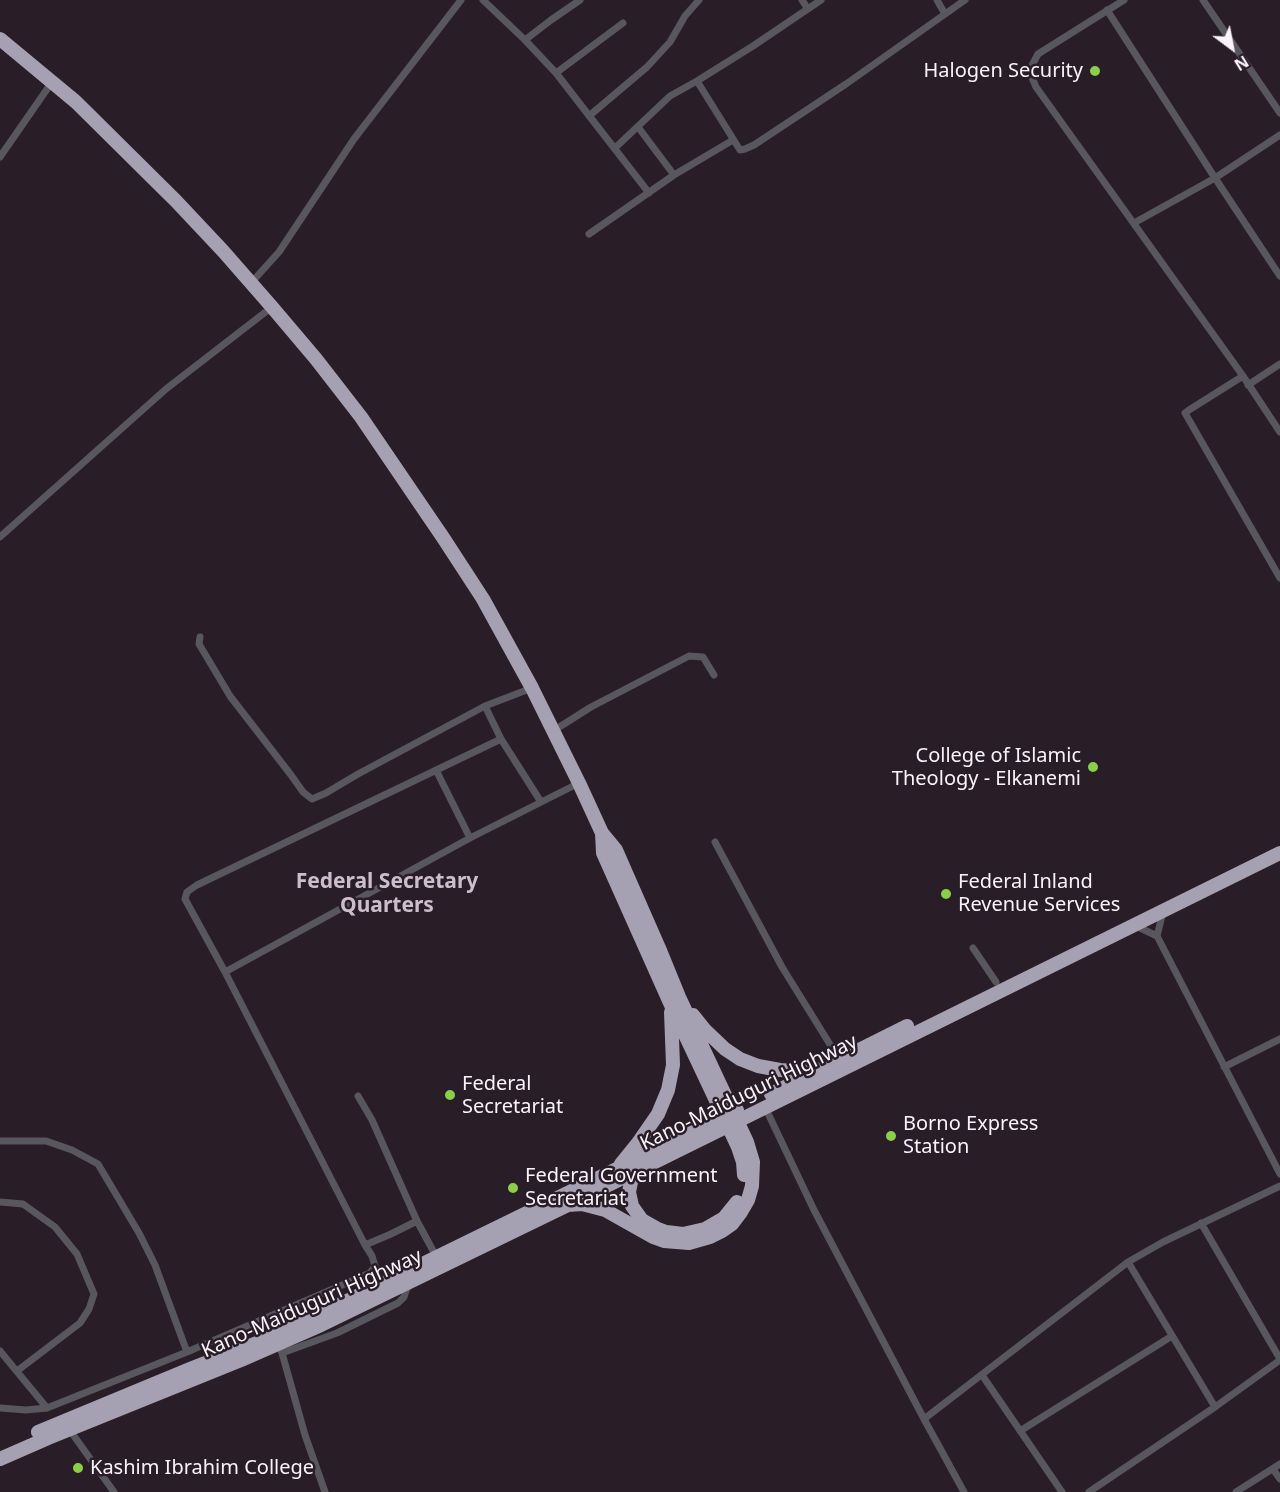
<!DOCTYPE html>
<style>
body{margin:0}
#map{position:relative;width:1280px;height:1492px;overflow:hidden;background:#291d28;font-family:"Noto Sans",sans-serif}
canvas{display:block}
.north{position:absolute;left:1202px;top:18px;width:60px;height:60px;-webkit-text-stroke:4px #291d28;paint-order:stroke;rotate:148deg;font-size:16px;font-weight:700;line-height:24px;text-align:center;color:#faf2f9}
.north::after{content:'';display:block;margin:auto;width:21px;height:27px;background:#faf2f9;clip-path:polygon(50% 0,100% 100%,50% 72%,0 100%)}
</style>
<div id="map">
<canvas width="1280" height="1492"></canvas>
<div class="north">N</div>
</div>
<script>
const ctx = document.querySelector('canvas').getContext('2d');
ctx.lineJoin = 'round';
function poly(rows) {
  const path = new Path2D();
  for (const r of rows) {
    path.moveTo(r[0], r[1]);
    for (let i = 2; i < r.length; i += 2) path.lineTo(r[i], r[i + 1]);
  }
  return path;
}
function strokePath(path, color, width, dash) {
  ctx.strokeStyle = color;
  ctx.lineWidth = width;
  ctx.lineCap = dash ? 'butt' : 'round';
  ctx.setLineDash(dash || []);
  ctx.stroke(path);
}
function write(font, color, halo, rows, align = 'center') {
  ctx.font = font + ' "Noto Sans",sans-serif';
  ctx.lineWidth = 5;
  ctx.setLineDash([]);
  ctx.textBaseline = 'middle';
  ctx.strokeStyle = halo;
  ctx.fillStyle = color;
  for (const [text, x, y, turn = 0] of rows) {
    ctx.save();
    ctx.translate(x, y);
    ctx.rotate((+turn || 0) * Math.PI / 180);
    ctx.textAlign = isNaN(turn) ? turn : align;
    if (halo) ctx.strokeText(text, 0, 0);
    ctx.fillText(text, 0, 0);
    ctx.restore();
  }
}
strokePath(poly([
 [483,0,525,40,556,73,649,193],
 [802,0,808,9],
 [821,0,753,46,697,81,740,150,745,149,754,145,846,84,965,0],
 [937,0,945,14],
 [1124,0,1038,54,1029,71,1036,87,1243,376,1280,432],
 [1203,0,1280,113],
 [1107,10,1215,178,1280,276],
 [525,40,551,20,580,0],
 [556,73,623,23],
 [589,116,647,67,670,42,685,16,699,0],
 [638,127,674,175],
 [615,148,670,96,697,81],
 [0,157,52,82],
 [1134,223,1215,178,1280,135],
 [589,234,674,175,733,140],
 [251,283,279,252,354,139,461,0],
 [1243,376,1189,410,1185,413,1280,578],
 [1248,385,1280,364],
 [0,537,166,389,272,307],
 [200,637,199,644,230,696,291,775,303,792,312,799,326,793,358,774,485,706,532,688],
 [485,706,501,739,541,802],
 [553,731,591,707,689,656,703,657,714,675],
 [436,770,470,838],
 [715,842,782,967,839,1059],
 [1136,926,1157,936,1280,1174],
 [1157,936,1163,912],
 [973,948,996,982],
 [225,972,470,838,579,783],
 [1224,1067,1280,1039],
 [358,1096,372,1120,417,1221,437,1258],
 [765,1107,814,1210,924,1419,964,1492],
 [0,1141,46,1141,72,1150,98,1164,139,1233,155,1265,187,1352],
 [0,1202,23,1204,55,1227,77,1254,94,1294,89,1309,80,1323,17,1371],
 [1201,1223,1280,1359],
 [365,1245,391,1234,417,1221],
 [1128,1262,1215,1407],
 [278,1344,282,1353,305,1435,325,1492],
 [0,1351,47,1408],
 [282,1353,337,1333,398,1303,404,1297,408,1285],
 [982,1375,1062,1492],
 [0,1408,26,1410,47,1408,187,1352,370,1273,375,1266,372,1256,365,1245,225,972,185,899,187,892,197,885,501,739],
 [924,1419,1128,1262,1163,1242,1280,1186],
 [69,1429,114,1492],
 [1020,1431,1172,1336],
 [1273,1469,1280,1479],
 [1089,1492,1215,1407,1280,1360],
 [1236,1492,1280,1464]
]), '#58575e', 7);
strokePath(poly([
 [0,39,76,102,176,201,223,251,272,307,316,359,361,417,444,539,483,599,532,688,579,783,602,833,616,850,659,948,679,997,747,1142,753,1162,752,1186,748,1200,741,1212,732,1224,722,1231,710,1237,689,1243,664,1241,653,1237,605,1210,582,1204,568,1205],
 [602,833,603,853,670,1003,738,1147,743,1162,744,1175],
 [693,1015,705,1030,725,1049,740,1059,758,1066,780,1070,810,1072],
 [771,1094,907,1026],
 [621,1164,638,1143,658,1114,668,1090,673,1065,671,1012],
 [633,1172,629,1192,632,1206,642,1220,658,1229,666,1232,683,1234,705,1229,724,1218,737,1202],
 [38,1432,190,1369,262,1341,302,1323,737,1110],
 [0,1459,48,1438,241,1360,321,1325,568,1205,1280,853]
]), '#a5a1b3', 14);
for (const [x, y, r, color] of [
 [1095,71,6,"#89cf49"],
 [1093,767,6,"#89cf49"],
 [946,894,6,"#89cf49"],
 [450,1095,6,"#89cf49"],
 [891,1136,6,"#89cf49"],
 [513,1188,6,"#89cf49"],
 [78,1468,6,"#89cf49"]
]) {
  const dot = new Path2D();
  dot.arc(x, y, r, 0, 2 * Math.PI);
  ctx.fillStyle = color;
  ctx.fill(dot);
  strokePath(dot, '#291d28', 2);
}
write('20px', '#faf2f9', '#291d28', [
 ["Halogen Security",1083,71,"right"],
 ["College of Islamic",1081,756,"right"],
 ["Theology - Elkanemi",1081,779,"right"],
 ["Federal Inland",958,882],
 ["Revenue Services",958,905],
 ["Federal",462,1084],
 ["Secretariat",462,1107],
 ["Borno Express",903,1124],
 ["Station",903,1147],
 ["Federal Government",525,1176],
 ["Secretariat",525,1199],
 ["Kashim Ibrahim College",90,1468]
], 'left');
write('20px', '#faf2f9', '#291d28', [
 ["Kano-Maiduguri Highway",749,1093,-26],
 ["Kano-Maiduguri Highway",312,1304,-24]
]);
write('bold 21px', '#cebdcc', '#291d28', [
 ["Federal Secretary",387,882],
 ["Quarters",387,906]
]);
</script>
